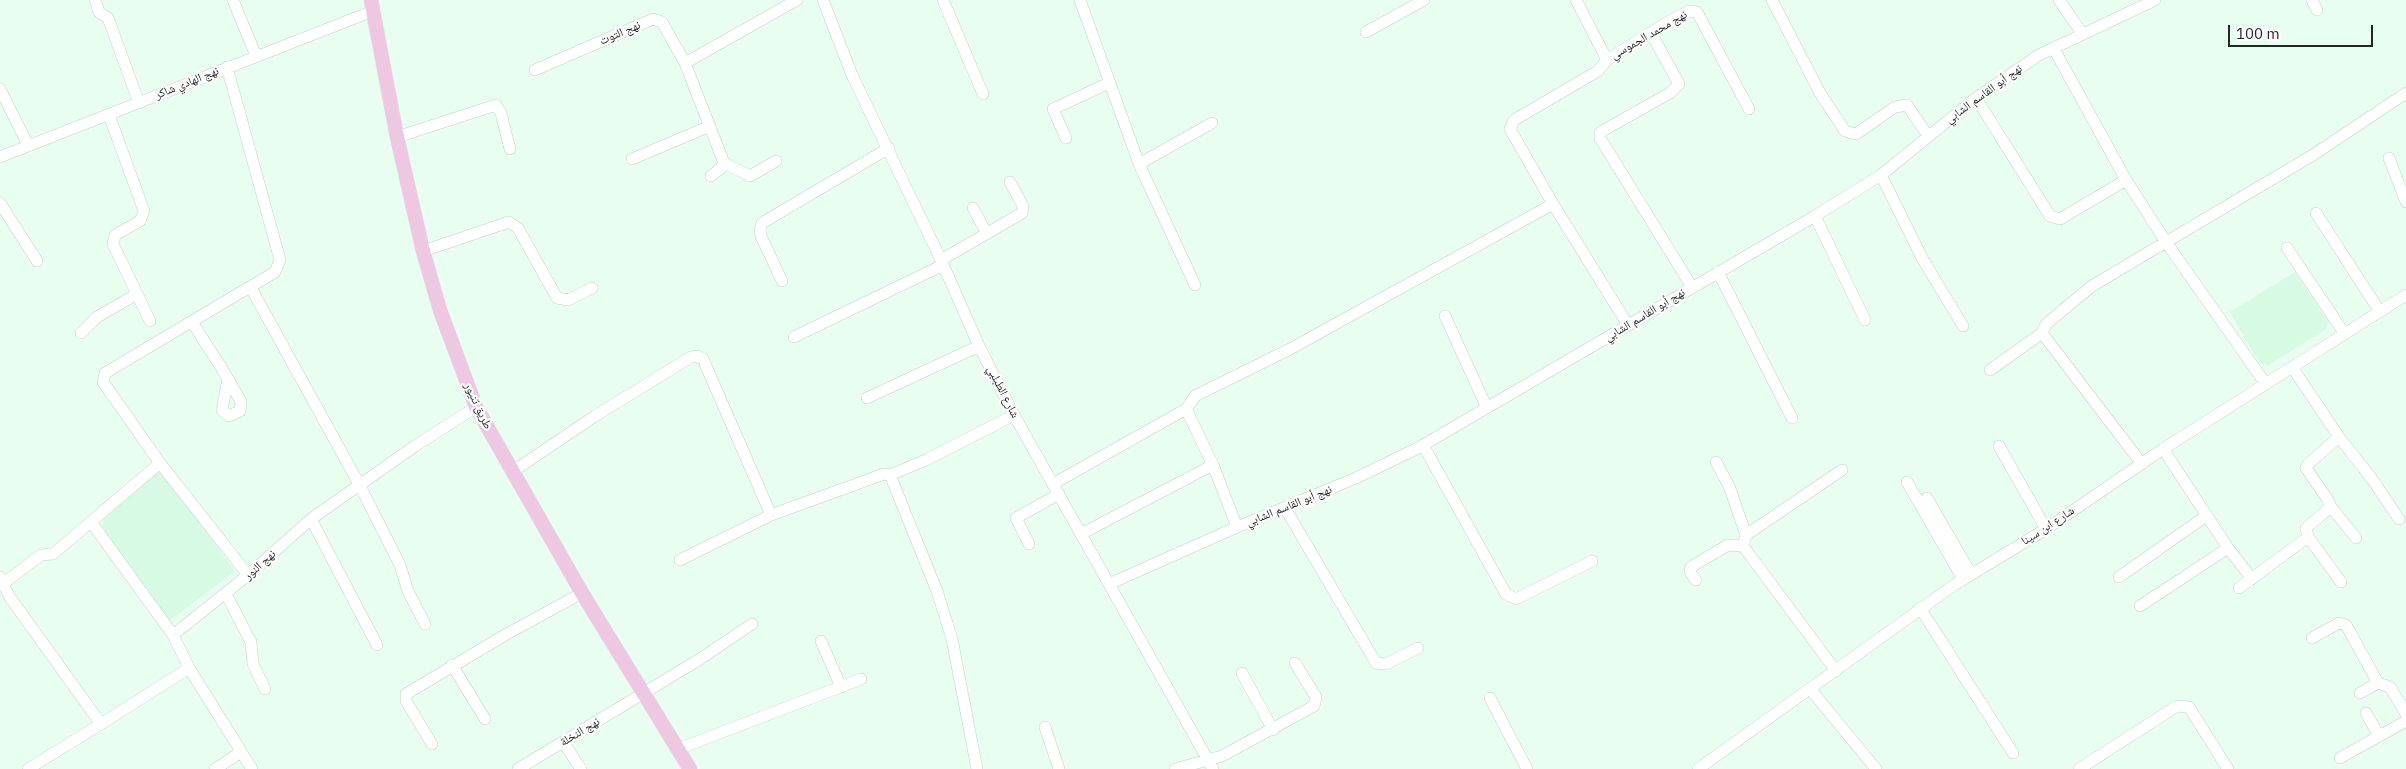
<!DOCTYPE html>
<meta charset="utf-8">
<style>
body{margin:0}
#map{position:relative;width:2406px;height:769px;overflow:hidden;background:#e8fef0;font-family:"IBM Plex Sans",sans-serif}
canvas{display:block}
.scale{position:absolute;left:2228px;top:25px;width:145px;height:22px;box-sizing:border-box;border:2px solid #202a24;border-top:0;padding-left:6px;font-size:15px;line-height:18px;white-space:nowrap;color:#202a24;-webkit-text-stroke:4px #fff;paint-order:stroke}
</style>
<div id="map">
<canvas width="2406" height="769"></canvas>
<div class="scale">100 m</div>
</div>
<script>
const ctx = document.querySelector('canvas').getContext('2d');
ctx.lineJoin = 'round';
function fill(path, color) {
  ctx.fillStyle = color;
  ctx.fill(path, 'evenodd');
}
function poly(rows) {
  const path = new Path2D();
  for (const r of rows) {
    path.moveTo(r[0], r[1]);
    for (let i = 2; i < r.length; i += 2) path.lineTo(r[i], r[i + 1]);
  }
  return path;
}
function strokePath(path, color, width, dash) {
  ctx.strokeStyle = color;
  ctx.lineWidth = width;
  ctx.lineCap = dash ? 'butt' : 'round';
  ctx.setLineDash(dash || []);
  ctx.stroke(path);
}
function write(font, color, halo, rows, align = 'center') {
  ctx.font = font + ' "IBM Plex Sans","Noto Naskh Arabic",sans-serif';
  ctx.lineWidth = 4.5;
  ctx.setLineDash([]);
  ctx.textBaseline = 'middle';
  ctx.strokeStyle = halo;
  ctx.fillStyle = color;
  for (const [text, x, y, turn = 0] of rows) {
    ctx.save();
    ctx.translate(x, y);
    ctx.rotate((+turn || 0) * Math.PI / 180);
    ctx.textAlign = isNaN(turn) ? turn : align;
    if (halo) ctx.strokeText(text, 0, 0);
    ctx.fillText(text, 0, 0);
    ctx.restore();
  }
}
fill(poly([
 [2295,272,2329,322,2326,329,2269,365,2259,363,2230,312],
 [160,470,235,571,169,621,102,527,104,517]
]), '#d7fae4');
const minor = poly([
 [95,0,99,12,108,18,139,103],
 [233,0,256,56],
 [823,0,852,75,941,260,979,346,1014,415,1213,769],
 [943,0,983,94],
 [1080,0,1139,164,1195,285],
 [1576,0,1607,60,1666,23,1689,11,1697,12,1749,109],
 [1772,0,1820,93,1845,131,1856,134,1895,107,1907,105,1928,136],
 [2059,0,2082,33],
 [2312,0,2317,10],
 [1366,32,1424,0],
 [1651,33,1679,84,1670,93,1604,130,1600,133,1600,138,1692,287],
 [2054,49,2126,180,2166,242,2313,155,2406,93],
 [1607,60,1598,71,1514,120,1510,129,1553,204,1628,325],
 [685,63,797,0],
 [227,67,280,260,275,272,105,373,103,382,160,463,248,575],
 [535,70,653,19,662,22,685,63,724,163,750,176,776,161],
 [0,89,28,145],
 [1976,98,2050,216,2060,219,2126,180],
 [109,115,144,211,140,221,115,235,113,244,150,321],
 [397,137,496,105,501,113,510,149],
 [1066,138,1053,109,1109,83],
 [0,157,373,11],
 [2389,158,2406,202],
 [632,159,710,126],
 [1139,164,1212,123],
 [1881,175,1922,258,1963,326],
 [711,176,721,168,724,163],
 [0,203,37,261],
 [973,208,987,234],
 [2316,213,2380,312],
 [1815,216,1865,320],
 [2287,248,2344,333],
 [423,251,509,222,518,228,557,298,568,300,592,288],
 [941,260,1022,213,1023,206,1010,182],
 [1718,272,1792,418],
 [782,281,761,236,760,229,762,223,889,148],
 [251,288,359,484,400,565,408,591,425,624],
 [1445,316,1487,408],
 [192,322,221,367,228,379,241,402,240,411,229,416,222,410,228,379],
 [81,333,97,317,137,294],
 [794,337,943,265],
 [2292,367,2339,437,2372,479,2399,519],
 [1990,370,2042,333],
 [867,398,979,346],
 [1186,409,1213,465,1237,527],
 [2339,437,2308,464,2306,468,2328,500,2331,507,2356,538],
 [1423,445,1506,594,1516,599,1592,561],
 [1999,446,2046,529],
 [2163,449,2228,548,2252,579],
 [1716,462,1729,486,1746,535],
 [2142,464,2042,333,2046,324,2092,286,2166,242,2265,383],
 [512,472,595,416,691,357,697,356,703,359,771,515],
 [890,475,937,591,952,639,977,769],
 [1907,482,1963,579],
 [1053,484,1186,409,1195,396,1292,348,1553,204],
 [1927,498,1971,574],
 [1285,508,1376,663,1386,664,1418,648],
 [311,519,377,645],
 [91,522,173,635],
 [1081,534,1213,465],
 [2308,537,2341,582],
 [1029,544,1016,518,1059,494],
 [1743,546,1746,535,1842,470],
 [680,560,771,515,884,474,890,475,926,460,1014,415],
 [0,577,9,596,101,724,189,668],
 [2119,577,2206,516],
 [1696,580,1690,572,1691,567,1728,545,1743,546,1836,671],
 [4,583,41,555,53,554,160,463],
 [1109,584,1237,527,1356,478,1418,448,1815,216,1881,175,1976,98,2039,55,2155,0],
 [2239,588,2308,537,2306,528,2331,507],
 [226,594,251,642,253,664,265,689],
 [2140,606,2228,548],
 [1920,608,2013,753],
 [2312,638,2339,623,2346,625,2378,683,2390,687,2406,714],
 [821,641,841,687],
 [452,665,485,719],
 [1242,673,1273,730],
 [1811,690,1876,769],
 [2360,693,2378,683],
 [1490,698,1527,769],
 [2366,713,2379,736],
 [1045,727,1059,769],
 [563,742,581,769],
 [432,744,406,701,406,694,505,635,582,593],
 [678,749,861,679],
 [2340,758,2406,721],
 [28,769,101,724],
 [215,769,241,752],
 [252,769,189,668,173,635,248,575,311,519,415,446,476,407],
 [518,769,700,659,752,624],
 [1175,769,1222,756,1314,706,1316,697,1295,663],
 [1698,769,1954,585,2046,529,2163,449,2406,295],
 [2079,769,2177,706,2189,707,2228,769]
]);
const major = poly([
 [371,0,397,137,423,251,440,310,476,407,582,593,690,769]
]);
strokePath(minor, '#bad5c4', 12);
strokePath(major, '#e4e5e5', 15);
strokePath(minor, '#fff', 11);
strokePath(major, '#eec7e1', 14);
write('12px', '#202a24', '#fff', [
 ["نهج التوت",620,33,-23],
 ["نهج محمد الجموسي",1649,35,-30],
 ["نهج الهادي شاكر",187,83,-22],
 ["نهج أبو القاسم الشابي",1984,94,-36],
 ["نهج أبو القاسم الشابي",1645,315,-31],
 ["شارع الطبلبي",1003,392,63],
 ["طريق تنيور",478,406,65],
 ["نهج أبو القاسم الشابي",1289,506,-22],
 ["شارع ابن سينا",2048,526,-33],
 ["نهج النور",260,565,-42],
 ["نهج النخلة",580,732,-31]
]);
</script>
